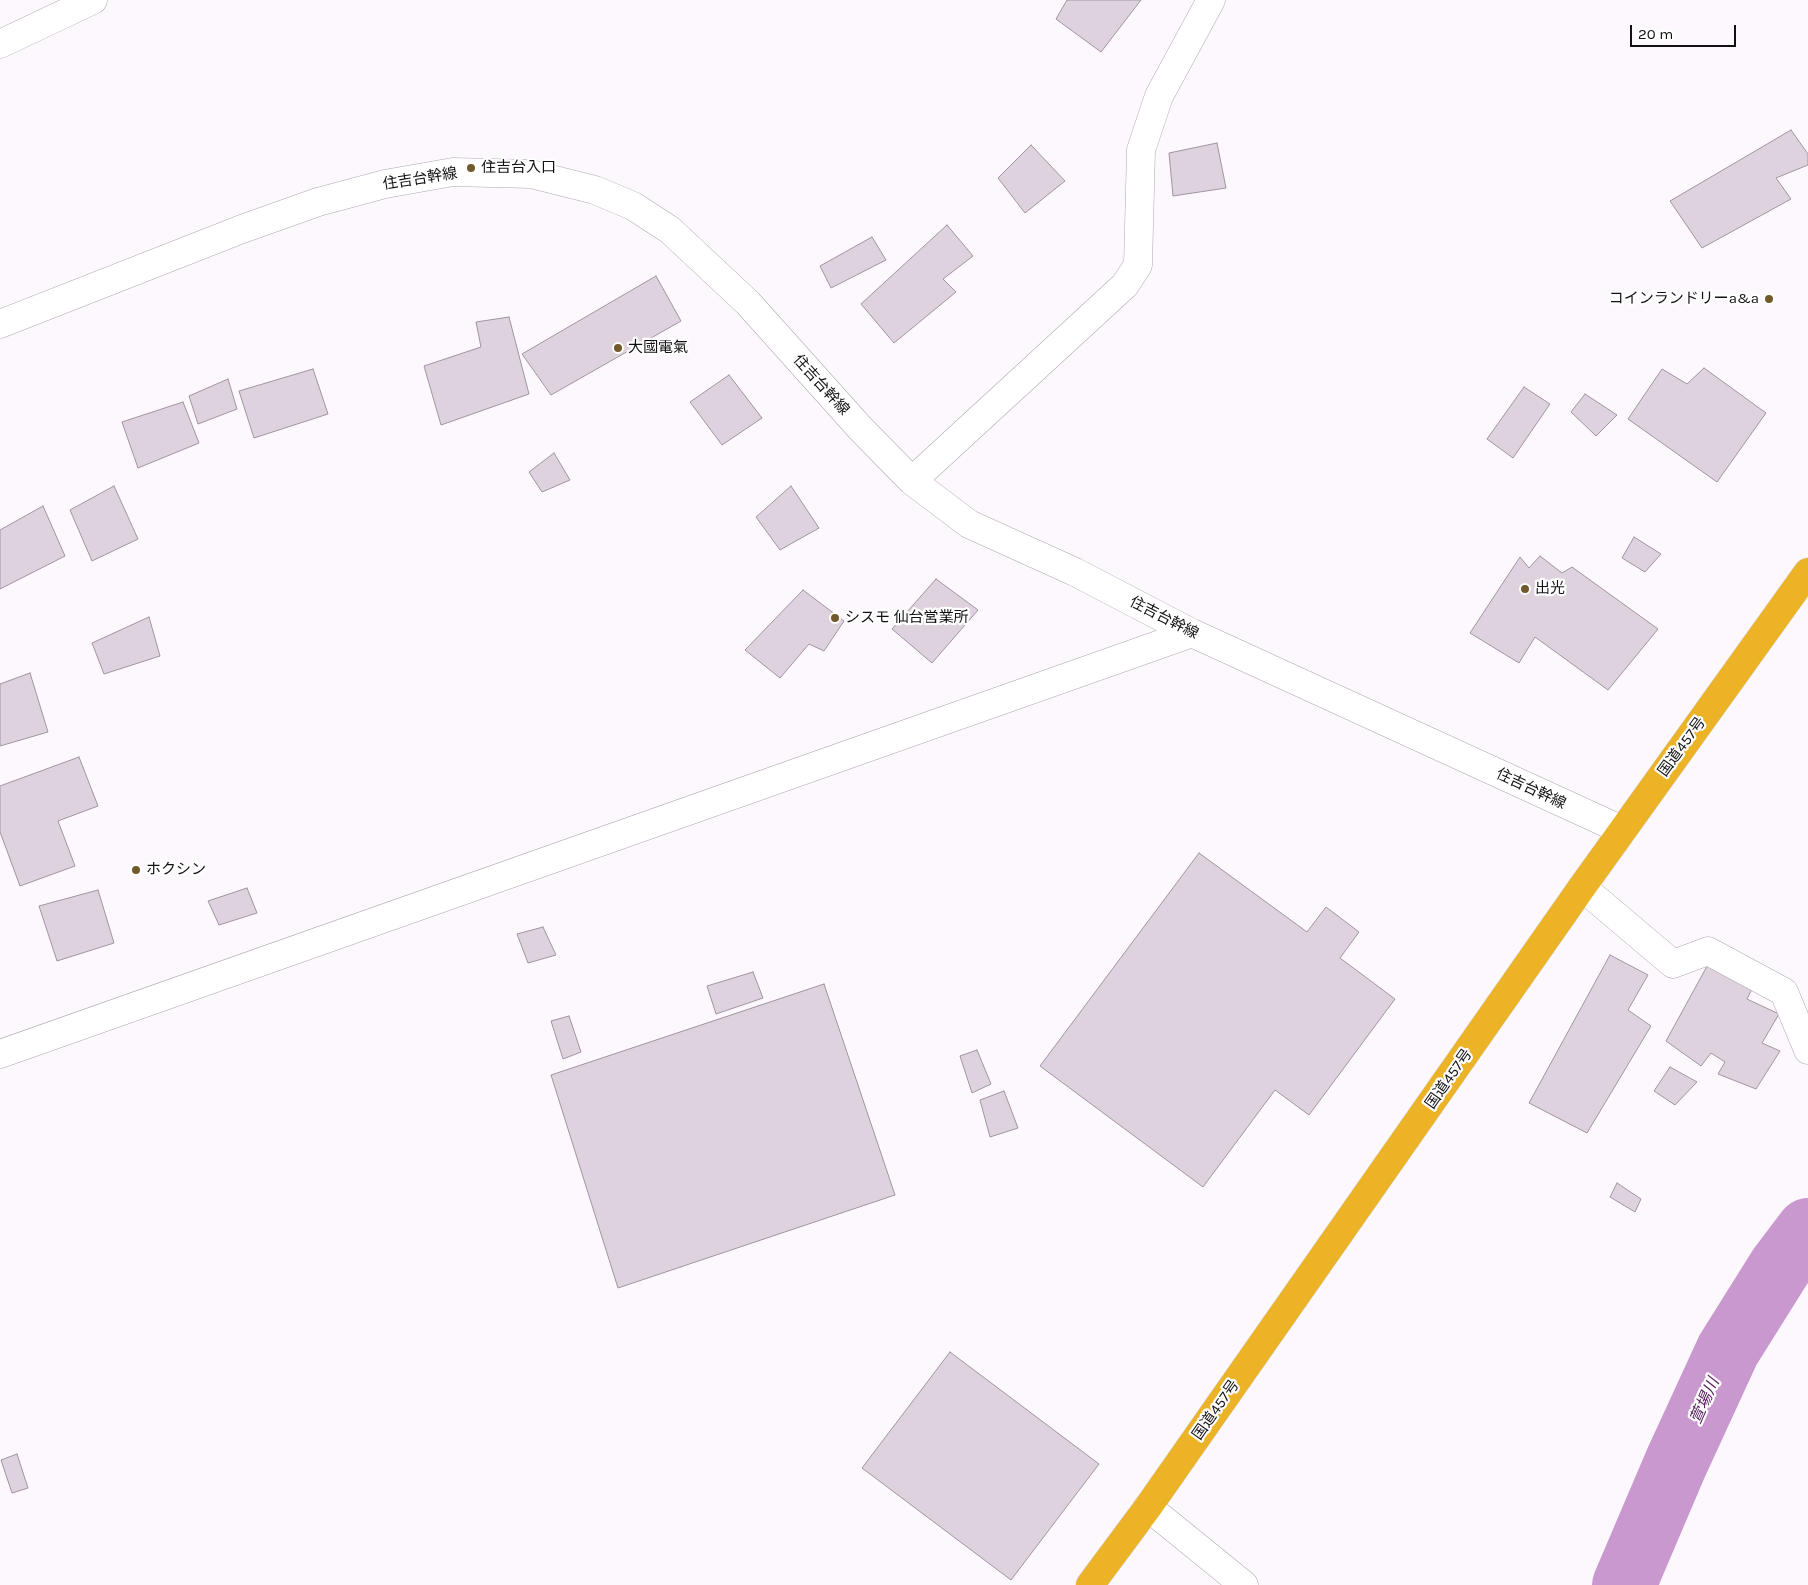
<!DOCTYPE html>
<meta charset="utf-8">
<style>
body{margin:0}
#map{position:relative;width:1808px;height:1585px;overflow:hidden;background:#fdf7fe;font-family:Karla,sans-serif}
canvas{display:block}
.scale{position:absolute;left:1630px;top:25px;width:106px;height:22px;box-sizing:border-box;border:2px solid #131013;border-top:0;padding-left:6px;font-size:15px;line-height:18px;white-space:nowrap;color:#131013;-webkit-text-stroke:4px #fff;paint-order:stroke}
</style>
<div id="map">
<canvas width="1808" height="1585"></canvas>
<div class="scale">20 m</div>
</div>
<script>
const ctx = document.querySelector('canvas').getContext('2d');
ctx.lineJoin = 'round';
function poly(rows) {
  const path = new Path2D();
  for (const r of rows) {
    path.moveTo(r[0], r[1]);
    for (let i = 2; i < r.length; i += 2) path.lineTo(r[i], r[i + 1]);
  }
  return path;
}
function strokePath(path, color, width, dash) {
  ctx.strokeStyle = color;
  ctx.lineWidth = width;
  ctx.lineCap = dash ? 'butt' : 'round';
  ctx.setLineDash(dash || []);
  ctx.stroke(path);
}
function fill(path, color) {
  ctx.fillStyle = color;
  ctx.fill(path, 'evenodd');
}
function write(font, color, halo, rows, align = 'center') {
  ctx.font = font + ' Karla,"Noto Sans JP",sans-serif';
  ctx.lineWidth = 4.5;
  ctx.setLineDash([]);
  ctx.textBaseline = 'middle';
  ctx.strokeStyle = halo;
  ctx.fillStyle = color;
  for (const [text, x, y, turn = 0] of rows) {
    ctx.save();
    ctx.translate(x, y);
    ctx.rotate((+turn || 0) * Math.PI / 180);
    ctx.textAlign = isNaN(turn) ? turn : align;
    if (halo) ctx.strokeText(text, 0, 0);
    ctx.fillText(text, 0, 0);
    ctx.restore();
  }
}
strokePath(poly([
 [1624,1585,1676,1463,1728,1350,1780,1267,1808,1230]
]), '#c898ce', 64);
const building = poly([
 [1067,0,1141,0,1101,52,1056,19,1067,0],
 [1791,130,1808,154,1808,165,1776,178,1791,199,1702,248,1670,201,1791,130],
 [1217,143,1226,188,1173,196,1169,153,1217,143],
 [1031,145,1065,181,1025,213,998,178,1031,145],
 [947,225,973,256,943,279,956,292,894,343,861,304,947,225],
 [872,237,886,260,831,288,820,266,872,237],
 [656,276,681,321,551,395,522,354,656,276],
 [509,317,529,394,441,425,424,366,481,347,476,322,509,317],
 [1704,368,1766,413,1717,482,1628,419,1662,369,1687,384,1704,368],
 [313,369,328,414,254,438,239,391,313,369],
 [729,375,762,418,722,445,690,402,729,375],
 [228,379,237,409,198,424,189,396,228,379],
 [1524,387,1550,404,1513,458,1487,439,1524,387],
 [1585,394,1617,415,1596,436,1571,412,1585,394],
 [183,402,199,443,138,468,122,422,183,402],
 [554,453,570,480,542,492,529,472,554,453],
 [114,486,138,539,92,561,70,510,114,486],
 [791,486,819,528,780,550,756,517,791,486],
 [43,506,65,556,0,589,0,530,43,506],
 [1634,537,1661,554,1645,572,1622,558,1634,537],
 [1540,556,1562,573,1572,567,1658,629,1608,690,1535,637,1519,663,1470,633,1520,557,1529,568,1540,556],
 [936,579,978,610,932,663,892,629,936,579],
 [803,590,844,621,824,651,809,644,780,678,745,650,803,590],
 [149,617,160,656,104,674,92,643,149,617],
 [30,673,48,732,0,746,0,684,30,673],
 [79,757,98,806,58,821,75,866,20,886,0,832,0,786,79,757],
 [1199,853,1307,932,1326,907,1359,932,1340,958,1395,999,1309,1115,1275,1090,1203,1187,1040,1066,1199,853],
 [247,888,257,913,219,925,208,901,247,888],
 [98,890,114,943,57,961,39,906,98,890],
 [543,927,556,955,528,963,517,934,543,927],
 [1610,955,1648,975,1628,1010,1651,1026,1587,1133,1529,1103,1610,955],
 [1711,959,1754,985,1747,999,1779,1014,1762,1043,1780,1051,1756,1089,1718,1074,1725,1062,1711,1053,1701,1066,1666,1041,1711,959],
 [753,972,763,998,716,1014,707,986,753,972],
 [824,984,895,1195,618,1288,551,1075,824,984],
 [569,1016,581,1052,563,1059,551,1021,569,1016],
 [977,1050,991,1084,972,1093,960,1056,977,1050],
 [1670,1067,1697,1082,1675,1105,1654,1091,1670,1067],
 [1004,1091,1018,1128,990,1137,980,1100,1004,1091],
 [1617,1183,1641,1199,1635,1212,1610,1197,1617,1183],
 [950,1352,1099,1464,1011,1580,862,1468,950,1352],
 [17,1454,28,1488,12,1493,1,1460,17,1454]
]);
fill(building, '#ddd2de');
strokePath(building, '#9f95a0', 1);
const minor = poly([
 [0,44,93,0],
 [0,324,242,229,318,202,385,184,453,172,531,174,595,190,633,206,670,230,748,303,860,428,912,481,969,524,1075,572,1192,633,1622,830],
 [912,481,1125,285,1138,265,1141,150,1159,96,1211,0],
 [1582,887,1673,964,1708,951,1784,992,1808,1050],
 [0,1054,1192,633],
 [1148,1507,1244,1585]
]);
const highway = poly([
 [1090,1585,1148,1507,1582,887,1808,572]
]);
strokePath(minor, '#b1a7b2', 29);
strokePath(highway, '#d5d4d5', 29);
strokePath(minor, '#fff', 28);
strokePath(highway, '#ecb326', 28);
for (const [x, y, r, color] of [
 [471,168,5,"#71592a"],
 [1769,299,5,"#71592a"],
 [618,348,5,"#71592a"],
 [1525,589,5,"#71592a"],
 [835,618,5,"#71592a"],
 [136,870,5,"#71592a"]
]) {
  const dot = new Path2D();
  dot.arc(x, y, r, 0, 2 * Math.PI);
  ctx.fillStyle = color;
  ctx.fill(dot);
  strokePath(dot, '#fff', 2);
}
write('15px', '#131013', '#fff', [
 ["住吉台入口",481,168],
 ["コインランドリーa&a",1759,299,"right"],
 ["大國電氣",628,348],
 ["出光",1535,589],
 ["シスモ 仙台営業所",845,618],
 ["ホクシン",146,870]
], 'left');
write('15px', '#131013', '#fff', [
 ["住吉台幹線",420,179,-9],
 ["住吉台幹線",821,385,48],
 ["住吉台幹線",1164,618,27],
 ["国道457号",1682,747,-54],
 ["住吉台幹線",1531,789,25],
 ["国道457号",1449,1079,-55],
 ["国道457号",1216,1410,-55]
]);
write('italic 16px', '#5a2062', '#fff', [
 ["萱場川",1705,1401,-66]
]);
</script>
